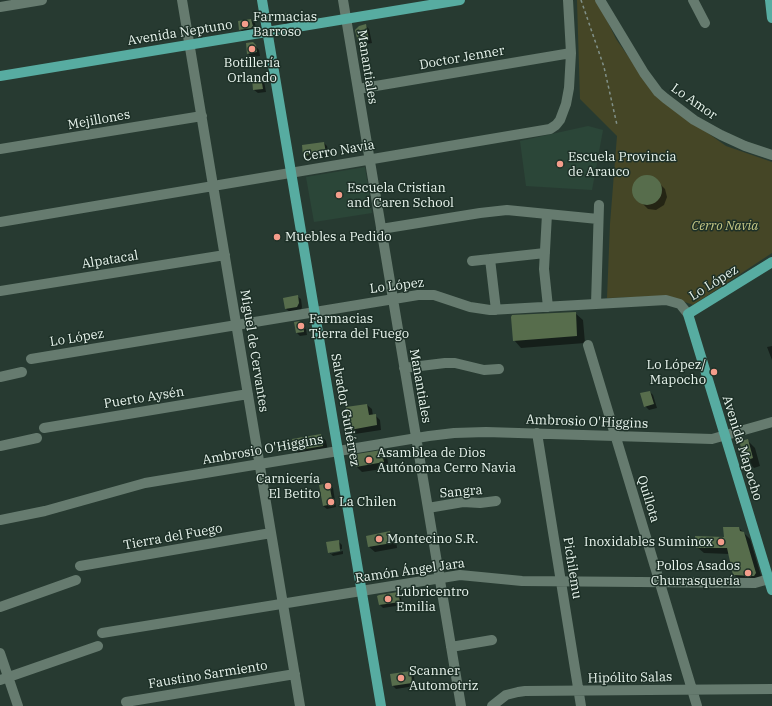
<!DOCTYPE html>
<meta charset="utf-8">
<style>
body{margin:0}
canvas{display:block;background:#273a31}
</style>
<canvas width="772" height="706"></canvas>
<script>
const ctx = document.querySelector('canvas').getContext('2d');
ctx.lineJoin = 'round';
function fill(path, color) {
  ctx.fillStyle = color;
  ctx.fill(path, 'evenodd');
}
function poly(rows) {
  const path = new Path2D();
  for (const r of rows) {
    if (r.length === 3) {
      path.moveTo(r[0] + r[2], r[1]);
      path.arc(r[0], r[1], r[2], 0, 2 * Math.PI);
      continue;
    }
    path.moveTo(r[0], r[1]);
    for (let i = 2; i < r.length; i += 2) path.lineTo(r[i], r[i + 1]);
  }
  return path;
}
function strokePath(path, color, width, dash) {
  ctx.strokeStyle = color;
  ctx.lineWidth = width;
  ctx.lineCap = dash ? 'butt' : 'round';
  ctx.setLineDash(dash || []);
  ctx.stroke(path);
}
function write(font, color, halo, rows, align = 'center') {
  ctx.font = font + ' "IBM Plex Serif",serif';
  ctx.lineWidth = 3;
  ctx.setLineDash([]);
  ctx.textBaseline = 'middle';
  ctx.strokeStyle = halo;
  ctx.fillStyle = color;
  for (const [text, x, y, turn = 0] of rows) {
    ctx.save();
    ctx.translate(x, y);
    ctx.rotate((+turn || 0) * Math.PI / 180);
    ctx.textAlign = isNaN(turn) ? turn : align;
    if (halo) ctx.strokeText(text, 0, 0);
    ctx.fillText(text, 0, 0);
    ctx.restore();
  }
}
fill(poly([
 [588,126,603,130,592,190,526,186,520,141],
 [365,167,372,213,314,222,306,177]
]), '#2b4638');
fill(poly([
 [577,0,597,0,616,39,657,97,726,146,772,162,772,253,693,305,669,296,607,298,610,224,617,136,580,99]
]), '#454626');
fill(poly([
 [291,14,295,17,296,24,287,25,283,22,282,15],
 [251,20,255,23,256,30,244,33,240,29],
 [365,25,369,29,372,43,362,45,359,42],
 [253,43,259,50,260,56,252,57,248,54],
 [260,78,264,81,266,92,258,93,254,90,253,79],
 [324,143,327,146,329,156,308,159,304,155],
 [647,177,656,180,665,189,667,197,664,205,656,210,648,209,635,196,634,187,639,180],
 [297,296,301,299,302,307,301,310,290,312,286,309],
 [575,313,583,320,585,343,521,348,514,340],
 [299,322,306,329,307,335,300,336,297,333,295,323],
 [772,346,772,360,767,347],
 [650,392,653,395,657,408,649,410,645,406],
 [367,405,372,409,373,416,375,415,380,420,381,430,355,434,351,429],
 [321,435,326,441,328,451,301,456,295,450],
 [747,440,755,448,760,466,754,468,746,460],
 [381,452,387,457,389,468,362,472,357,467],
 [329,484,333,488,336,507,327,509,323,506],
 [739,528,750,539,762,579,740,581,734,574,729,554,704,553,697,547,725,538],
 [390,532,396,538,397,548,375,552,369,547],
 [338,541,342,545,342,549,330,552,330,554,343,551,343,554,333,556,329,552],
 [398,593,401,596,402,605,383,608,379,604],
 [410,672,414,676,415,686,396,689,392,685]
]), '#0007');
fill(poly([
 [291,13,293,20,282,22,281,14],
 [251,19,253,26,251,28,239,30,238,21],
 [366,24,369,40,358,42,355,30,359,26],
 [253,42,256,45,257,52,247,54,246,43],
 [261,77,263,89,253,90,252,78],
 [324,142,326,153,303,156,302,145],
 [647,190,15],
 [298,295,299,303,297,307,285,309,283,298],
 [576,312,577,336,513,341,511,317,512,315],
 [300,321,303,324,304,332,296,333,294,322],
 [650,391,654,404,644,407,640,393],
 [367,404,369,415,376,414,377,425,350,430,346,407],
 [321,434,323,446,294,451,292,439],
 [748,439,753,458,745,461,740,444,741,441],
 [381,450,384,462,356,467,354,457,357,454],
 [329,483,333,504,323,506,319,485],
 [723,527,739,527,740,531,744,532,756,573,754,576,733,575,727,548,696,548,695,536,724,537],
 [390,531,392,543,368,547,366,536],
 [339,540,340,551,328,553,326,542],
 [398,592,400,602,379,605,377,596,379,595],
 [411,671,412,683,392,686,390,674]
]), '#576d4c');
strokePath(poly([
 [581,0,604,67,617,125]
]), '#809088', 1.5, [3, 3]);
strokePath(poly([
 [182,0,300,706],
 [343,0,461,706],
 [600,0,644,73,658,92,665,98,694,120,721,135,745,146,772,155],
 [693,0,705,23],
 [0,7,42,0],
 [358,89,571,53],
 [0,149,202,116],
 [547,214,544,269,548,307],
 [0,222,550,129,556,125,560,120,566,104,569,88,571,53,568,0],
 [381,229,480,213,507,210,598,219],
 [490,259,496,310],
 [472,261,545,253],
 [0,291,225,255],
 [596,304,599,205],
 [588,345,697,706],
 [31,359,418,295,434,295,470,307,490,310,666,300,680,304,688,314],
 [404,368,445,363,455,363,484,370,499,369],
 [0,377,22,372],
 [44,428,248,394],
 [537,433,581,706],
 [0,446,37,438],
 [428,508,463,502,480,503,496,501],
 [0,520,45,511,145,483,429,436,454,433,486,432,712,439,772,422],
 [80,566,271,533],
 [0,607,76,580],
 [102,633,460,575,522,581,755,583,769,579],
 [451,647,492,640],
 [0,653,18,706],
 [0,680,98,646],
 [126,702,295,674],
 [492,706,506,695,518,692,525,691,772,689]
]), '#667b6f', 10);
strokePath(poly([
 [262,0,381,706],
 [770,0,772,18],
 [0,76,460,0],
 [772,262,688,314,772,590]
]), '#57aca1', 10);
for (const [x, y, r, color] of [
 [245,24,4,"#f49d8b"],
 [252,49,4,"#f49d8b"],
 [560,164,4,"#f49d8b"],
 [339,195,4,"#f49d8b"],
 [277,237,4,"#f49d8b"],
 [301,326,4,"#f49d8b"],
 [714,372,4,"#f49d8b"],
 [369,460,4,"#f49d8b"],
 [328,486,4,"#f49d8b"],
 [331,502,4,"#f49d8b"],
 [379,539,4,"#f49d8b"],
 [721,542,4,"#f49d8b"],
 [748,573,4,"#f49d8b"],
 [388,599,4,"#f49d8b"],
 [401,678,4,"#f49d8b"]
]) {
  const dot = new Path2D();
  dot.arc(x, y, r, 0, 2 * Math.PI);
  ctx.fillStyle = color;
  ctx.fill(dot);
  strokePath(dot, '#1d3027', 1.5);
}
write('13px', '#e9f5ee', '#1d3027', [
 ["Farmacias",253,17],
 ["Barroso",253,32],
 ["Botillería",252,63,"center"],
 ["Orlando",252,78,"center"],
 ["Escuela Provincia",568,157],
 ["de Arauco",568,172],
 ["Escuela Cristian",347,188],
 ["and Caren School",347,203],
 ["Muebles a Pedido",285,237],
 ["Farmacias",309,319],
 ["Tierra del Fuego",309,334],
 ["Lo López/",706,365,"right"],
 ["Mapocho",706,380,"right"],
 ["Asamblea de Dios",377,453],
 ["Autónoma Cerro Navia",377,468],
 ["Carnicería",320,479,"right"],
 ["El Betito",320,494,"right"],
 ["La Chilen",339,502],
 ["Montecino S.R.",387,539],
 ["Inoxidables Suminox",713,542,"right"],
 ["Pollos Asados",740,566,"right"],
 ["Churrasquería",740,581,"right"],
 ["Lubricentro",396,592],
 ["Emilia",396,607],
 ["Scanner",409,671],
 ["Automotriz",409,686]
], 'left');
write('13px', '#e9f5ee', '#1d3027', [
 ["Avenida Neptuno",180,33,-9],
 ["Doctor Jenner",462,58,-10],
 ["Manantiales",367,67,81],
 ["Lo Amor",694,102,35],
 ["Mejillones",99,120,-10],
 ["Cerro Navia",339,151,-10],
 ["Alpatacal",110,260,-9],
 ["Lo López",714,283,-32],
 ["Lo López",397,286,-7],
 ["Lo López",77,338,-9],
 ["Miguel de Cervantes",254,351,81],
 ["Manantiales",420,386,80],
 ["Puerto Aysén",144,398,-9],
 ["Salvador Gutiérrez",345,410,80],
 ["Ambrosio O'Higgins",587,422,2],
 ["Avenida Mapocho",742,448,73],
 ["Ambrosio O'Higgins",263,450,-10],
 ["Sangra",461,492,-5],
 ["Quillota",648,499,73],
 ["Tierra del Fuego",173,537,-10],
 ["Pichilemu",572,568,81],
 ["Ramón Ángel Jara",410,571,-8],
 ["Faustino Sarmiento",208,675,-9],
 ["Hipólito Salas",630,678,-1]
]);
write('italic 13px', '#c6c886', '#1d3027', [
 ["Cerro Navia",725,226]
]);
</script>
